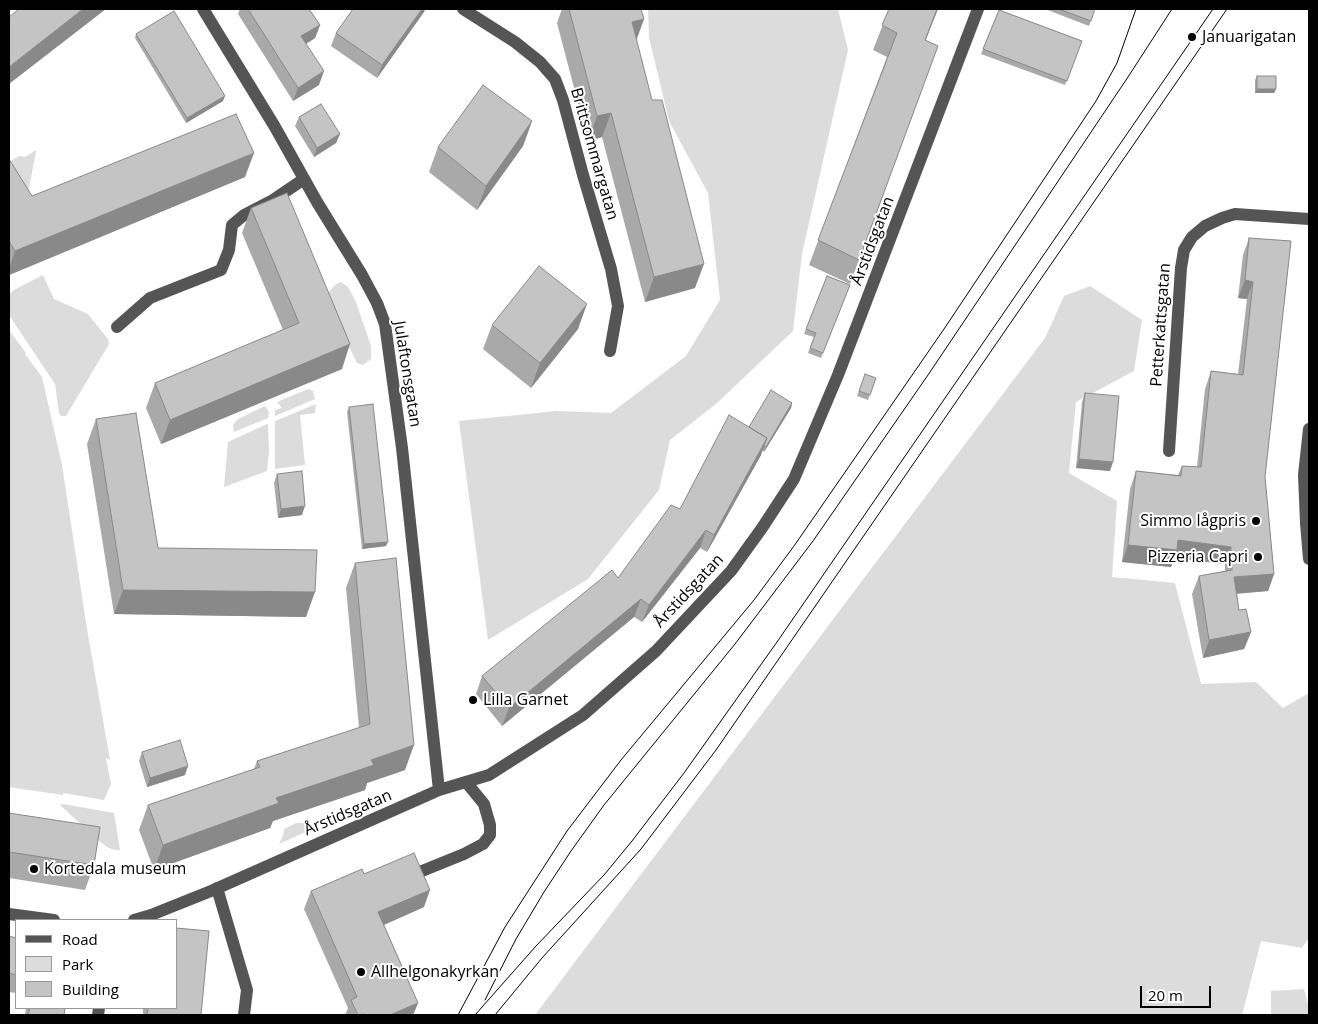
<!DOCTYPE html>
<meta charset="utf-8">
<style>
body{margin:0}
#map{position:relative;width:1318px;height:1024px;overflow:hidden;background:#fff;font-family:"Open Sans",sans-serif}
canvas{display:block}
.frame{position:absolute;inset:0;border:10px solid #000;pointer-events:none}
.legend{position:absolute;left:15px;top:919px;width:162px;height:90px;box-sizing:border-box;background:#fff;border:1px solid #999;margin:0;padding:6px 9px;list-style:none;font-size:15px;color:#000}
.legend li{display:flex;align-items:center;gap:10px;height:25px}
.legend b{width:25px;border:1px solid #999}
.scale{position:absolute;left:1140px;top:986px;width:71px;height:22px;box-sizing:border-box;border:2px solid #000;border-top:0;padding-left:6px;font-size:15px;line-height:18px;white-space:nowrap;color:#000;-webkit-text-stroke:4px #fff;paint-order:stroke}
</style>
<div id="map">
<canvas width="1318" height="1024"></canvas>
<div class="frame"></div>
<ul class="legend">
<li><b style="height:6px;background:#555"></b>Road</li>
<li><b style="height:14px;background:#dcdcdc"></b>Park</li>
<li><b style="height:14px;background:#c4c4c4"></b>Building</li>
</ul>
<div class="scale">20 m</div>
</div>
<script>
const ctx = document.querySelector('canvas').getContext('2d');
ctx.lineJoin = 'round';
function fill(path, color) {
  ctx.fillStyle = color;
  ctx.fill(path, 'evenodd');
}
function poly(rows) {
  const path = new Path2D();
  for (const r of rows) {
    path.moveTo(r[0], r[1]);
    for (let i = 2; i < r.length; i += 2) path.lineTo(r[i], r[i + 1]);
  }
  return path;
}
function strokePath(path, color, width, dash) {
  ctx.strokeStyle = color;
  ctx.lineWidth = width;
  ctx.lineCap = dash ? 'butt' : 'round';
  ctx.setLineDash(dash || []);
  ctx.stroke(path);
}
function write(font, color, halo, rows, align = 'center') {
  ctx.font = font + ' "Open Sans",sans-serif';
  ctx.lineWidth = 4;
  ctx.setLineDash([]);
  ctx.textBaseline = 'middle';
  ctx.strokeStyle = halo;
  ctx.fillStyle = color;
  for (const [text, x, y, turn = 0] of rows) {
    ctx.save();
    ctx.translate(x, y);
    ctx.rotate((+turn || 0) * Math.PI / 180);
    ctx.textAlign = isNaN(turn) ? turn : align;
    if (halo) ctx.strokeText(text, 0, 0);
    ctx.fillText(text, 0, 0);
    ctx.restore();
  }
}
fill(poly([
 [648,9,838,9,848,50,802,254,793,331,716,404,670,440,659,490,588,579,488,640,459,421,556,411,611,413,686,356,720,300,708,193,669,121,649,37],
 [36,150,36,152,28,193,9,162,19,156,25,157],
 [43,275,54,299,88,314,108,339,109,344,66,416,61,416,59,413,55,384,9,315,9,294,14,290],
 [341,282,348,287,356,302,371,346,371,359,363,365,357,363,323,294,329,292,336,284],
 [1090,286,1142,320,1134,371,1076,402,1069,473,1117,501,1112,577,1175,583,1201,684,1256,682,1283,708,1309,693,1309,938,1302,948,1261,941,1242,1015,535,1015,1045,338,1064,296],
 [9,330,26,353,25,354,42,377,62,465,87,629,110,760,106,758,111,784,104,800,63,793,63,795,9,787],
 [308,389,313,391,315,399,275,416,275,410,282,408,277,402],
 [316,404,315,413,300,415,305,465,275,469,275,421],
 [265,406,269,412,268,418,234,432,233,425,238,419],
 [267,424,268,424,269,451,267,471,224,487,228,442],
 [63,804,114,813,120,850,114,850,107,847,98,840,60,805],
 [296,823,305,823,310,830,279,844,283,836,284,829],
 [1304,989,1309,1008,1309,1015,1271,1015,1271,991]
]), '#dcdcdc');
strokePath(poly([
 [203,9,275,127,317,202,362,275,377,303,385,324,402,448,439,790],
 [463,9,515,42,540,62,555,79,563,100,583,175,611,269,618,306,610,351],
 [117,327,150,298,221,270,229,250,232,225,244,215,273,200,304,179],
 [1309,429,1304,475,1306,523,1309,559],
 [1169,451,1181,268,1184,250,1192,237,1205,226,1222,218,1235,214,1309,219],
 [422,871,464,854,483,844,490,835,490,825,484,804,466,782],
 [217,888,247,990,244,1015],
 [9,914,54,920],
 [134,920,151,915,211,891,439,790,489,775,583,715,656,651,731,571,762,528,794,479,838,375,978,9],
 [98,1015,99,1008]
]), '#555', 12);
strokePath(poly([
 [485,1000,516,939,544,892,571,851,604,805,735,644,813,541,928,375,1128,77,1172,9],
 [458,1015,505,927,567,831,621,760,754,600,794,546,944,329,1096,101,1117,63,1136,9],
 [475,1015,536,946,604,875,632,841,684,773,777,642,1213,9],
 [495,1015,542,958,641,849,716,750,1227,9]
]), '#000', 1);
fill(poly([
 [240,9,309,9,320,25,315,38,306,44,319,85,293,101,238,14],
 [353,9,425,9,424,12,377,78,331,46,336,33],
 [562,9,641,9,644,19,636,39,695,288,645,302,602,137,588,141,557,23],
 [889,9,938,9,925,40,938,46,850,284,809,265,887,57,873,50],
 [1045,9,1095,9,1089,26],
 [999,10,1082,41,1065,85,981,54],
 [136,34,223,101,186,123,135,38],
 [1257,76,1276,89,1274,93,1255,93,1255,80],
 [299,117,340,134,336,143,314,157,295,126],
 [532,121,523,146,477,210,429,172,438,147],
 [9,159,32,196,245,177,9,275],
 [251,208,342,369,161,444,146,408,155,383,283,330,242,233],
 [1249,238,1291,241,1265,477,1274,574,1268,591,1237,594,1239,610,1251,632,1244,649,1203,658,1192,594,1199,576,1225,571,1225,564,1174,558,1171,567,1122,562,1130,489,1136,471,1178,475,1182,466,1197,467,1205,389,1211,371,1238,374,1247,299,1238,298,1243,255],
 [827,276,850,285,821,358,808,353,814,337,804,334],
 [492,325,578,329,531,388,483,349],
 [865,374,876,378,868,400,857,396],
 [1085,393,1110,471,1076,468,1082,402],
 [792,403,791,408,764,452,762,450,761,455,707,552,700,548,642,622,634,617,502,726,476,694,482,676,618,578,680,509,749,427],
 [349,407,386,546,362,549,347,412],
 [96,419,158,548,306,617,114,614,87,444],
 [277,474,302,515,278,518,274,483],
 [355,563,405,770,367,783,365,790,273,821,270,828,154,870,139,830,148,805,254,769,257,761,359,728,346,588],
 [142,752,185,775,147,787,139,761],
 [9,813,94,865,85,890,9,878],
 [364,874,424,907,384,925,418,1003,413,1015,345,1015,348,1008,304,909,311,891],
 [9,936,16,938,16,993,9,992],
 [26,1008,65,1008,64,1015,25,1015],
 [143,1008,176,1008,201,1015,143,1015]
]), '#a9a9a9');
fill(poly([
 [83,9,106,9,9,84,9,67],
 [422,9,425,9,424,12,377,78,382,65],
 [937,9,938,9,916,65,925,40],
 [644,19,635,44,632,22],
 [320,25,315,38,296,50,301,36],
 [324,71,319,85,293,101,298,88],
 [1257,89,1276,89,1274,93,1255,93],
 [225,96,223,101,186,123,187,118],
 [611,113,602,137,588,141,597,116],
 [532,121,523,146,477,210,486,186],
 [340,134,336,143,314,157,317,148],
 [254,153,245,177,9,275,9,269,15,251],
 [704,264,695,288,645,302,654,277],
 [1245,280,1253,282,1247,299,1238,298],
 [587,304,578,329,531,388,540,363],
 [350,344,342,369,161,444,170,420],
 [792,403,791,408,764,452,766,447],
 [767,438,761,455,707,552,714,535],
 [1079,459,1113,462,1110,471,1076,468],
 [305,506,302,515,278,518,281,509],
 [706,530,700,548,642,622,649,605],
 [1178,540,1231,547,1225,564,1174,558,1171,567,1122,562,1128,545],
 [388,542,386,546,362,549,364,544],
 [1274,574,1268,591,1228,594,1234,577],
 [123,590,315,592,306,617,114,614],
 [641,599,634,617,502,726,509,708],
 [1251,632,1244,649,1203,658,1209,640],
 [414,745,405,770,367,783,365,790,273,821,270,828,154,870,163,845,276,798,371,760],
 [188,766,185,775,147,787,150,778],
 [430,890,424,907,372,930,378,912],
 [418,1003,413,1015,390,1015]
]), '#898989');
const building = poly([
 [19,9,83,9,9,67,9,17,19,9],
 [248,9,309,9,320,25,301,36,324,71,298,88,248,9],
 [353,9,422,9,382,65,336,33,353,9],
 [569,9,641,9,644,19,632,22,652,100,662,100,704,264,654,277,611,113,597,116,569,9],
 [889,9,937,9,925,40,938,46,859,260,818,240,897,33,882,25,889,9],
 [1059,9,1095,9,1091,21,1059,9],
 [999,10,1082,41,1067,81,983,49,999,10],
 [174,11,225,96,187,118,136,34,174,11],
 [1257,76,1276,76,1276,89,1257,89,1257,76],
 [483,85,532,121,486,186,438,147,483,85],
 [321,104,340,134,317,148,299,117,321,104],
 [236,114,254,153,15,251,9,241,9,159,32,196,236,114],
 [287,193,350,344,170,420,155,383,299,323,251,208,287,193],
 [1249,238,1291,241,1265,477,1274,574,1234,577,1239,610,1246,609,1251,632,1209,640,1199,576,1232,570,1231,547,1178,540,1177,550,1128,545,1136,471,1181,476,1182,466,1201,467,1211,371,1243,375,1253,282,1245,280,1249,238],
 [539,266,587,304,540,363,492,325,539,266],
 [827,276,850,285,823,353,810,348,816,333,806,329,827,276],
 [865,374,876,378,870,395,859,391,865,374],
 [771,390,792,403,766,447,764,446,767,438,749,427,771,390],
 [1085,393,1119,396,1113,462,1079,459,1085,393],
 [373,404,388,542,364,544,349,407,373,404],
 [136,413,158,548,317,550,315,592,123,590,96,419,136,413],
 [729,415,767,438,714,535,706,530,649,605,641,599,509,708,482,676,612,570,618,578,671,505,680,509,729,415],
 [302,471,305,506,281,509,277,474,302,471],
 [396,558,414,745,371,760,374,765,276,798,279,803,163,845,148,805,260,767,257,761,370,724,355,563,396,558],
 [180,740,188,766,150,778,142,752,180,740],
 [9,813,100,827,94,865,9,852,9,813],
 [414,853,430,890,378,912,418,1003,390,1015,364,1015,364,1014,358,1015,351,1000,357,997,311,891,362,869,364,874,414,853],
 [176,928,209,931,201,1015,147,1015,148,1008,176,1008,176,928],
 [9,936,16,938,16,975,9,973,9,936],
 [30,1008,65,1008,64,1015,28,1015,30,1008]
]);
fill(building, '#c4c4c4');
strokePath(building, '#898989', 1);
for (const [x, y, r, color] of [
 [1192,37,5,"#000"],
 [1256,521,5,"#000"],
 [1258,557,5,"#000"],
 [473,700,5,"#000"],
 [34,869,5,"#000"],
 [361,972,5,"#000"]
]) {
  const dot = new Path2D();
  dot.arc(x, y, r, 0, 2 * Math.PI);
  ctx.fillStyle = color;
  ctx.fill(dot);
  strokePath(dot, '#fff', 2);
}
write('16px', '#000', '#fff', [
 ["Januarigatan",1202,37],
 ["Simmo lågpris",1246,521,"right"],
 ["Pizzeria Capri",1248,557,"right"],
 ["Lilla Garnet",483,700],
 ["Kortedala museum",44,869],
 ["Allhelgonakyrkan",371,972]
], 'left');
write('16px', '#000', '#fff', [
 ["Brittsommargatan",594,154,74],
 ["Årstidsgatan",873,241,-69],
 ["Petterkattsgatan",1161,325,-86],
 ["Julaftonsgatan",407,374,81],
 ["Årstidsgatan",689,591,-47],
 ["Årstidsgatan",348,813,-23]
]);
</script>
